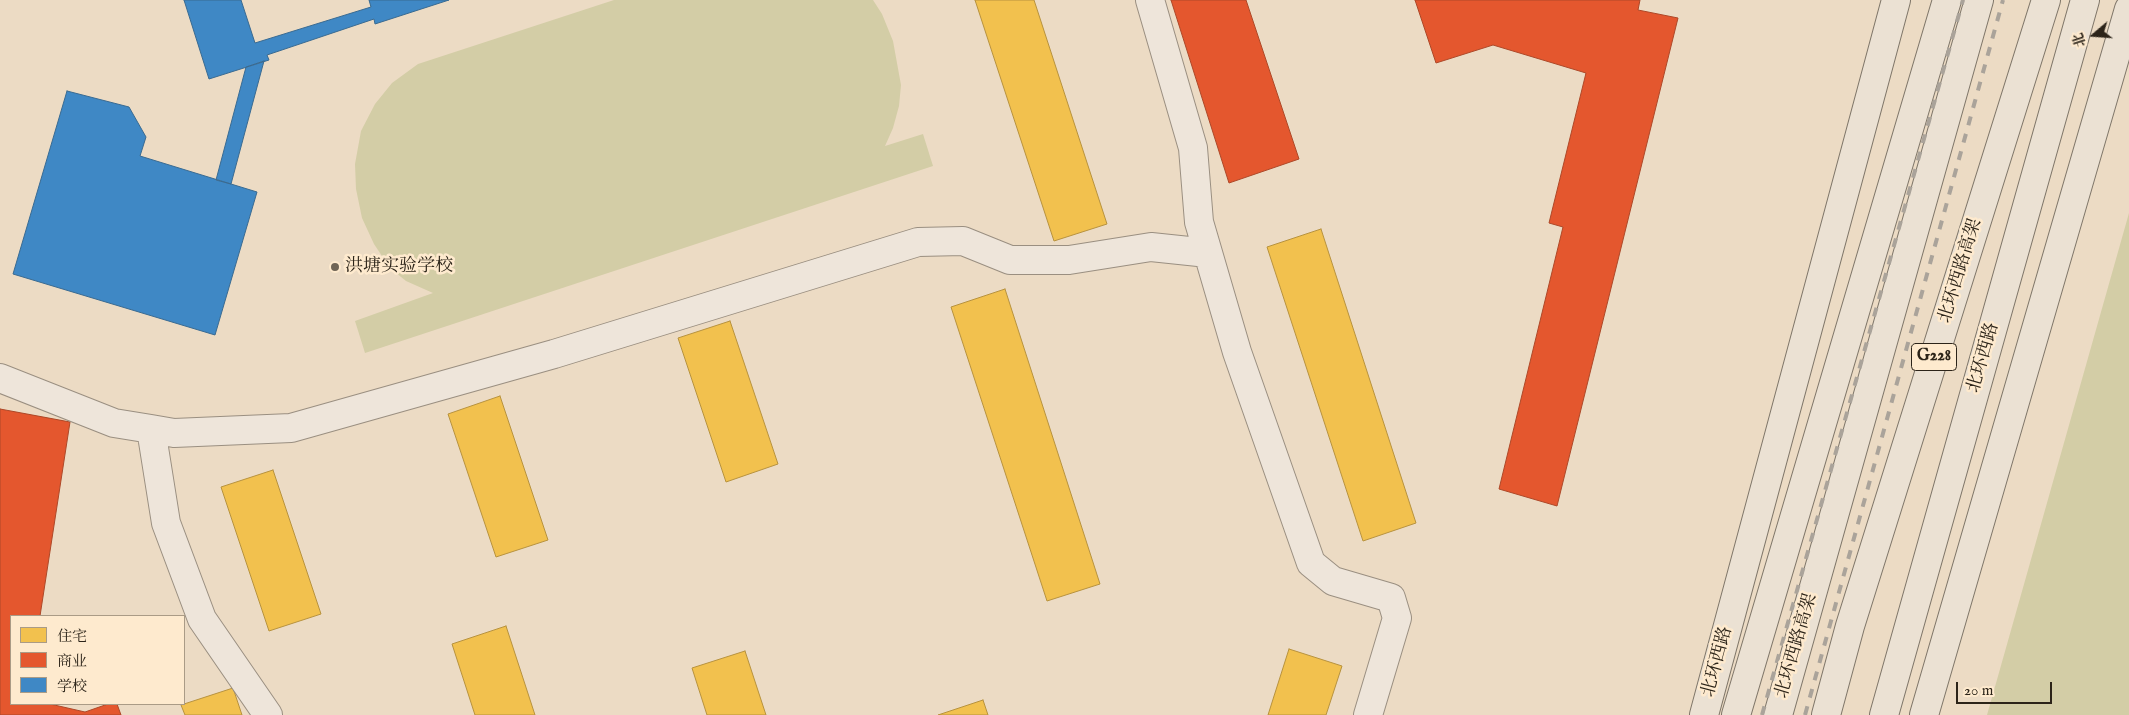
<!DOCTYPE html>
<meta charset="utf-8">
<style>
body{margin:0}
#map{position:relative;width:2129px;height:715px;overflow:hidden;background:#ecdbc4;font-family:"IM FELL English","Noto Serif SC",serif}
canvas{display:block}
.legend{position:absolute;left:10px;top:615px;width:175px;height:90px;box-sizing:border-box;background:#feeace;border:1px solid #aa9b86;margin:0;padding:6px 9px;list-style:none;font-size:15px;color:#2c2419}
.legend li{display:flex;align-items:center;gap:10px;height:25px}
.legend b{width:25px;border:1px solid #aa9b86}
.north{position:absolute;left:2069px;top:10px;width:50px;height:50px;-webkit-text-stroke:4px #feeace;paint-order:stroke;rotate:252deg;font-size:14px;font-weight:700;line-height:20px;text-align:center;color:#2c2419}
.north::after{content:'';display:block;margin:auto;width:18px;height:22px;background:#2c2419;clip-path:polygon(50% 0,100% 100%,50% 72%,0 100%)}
.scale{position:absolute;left:1956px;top:682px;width:96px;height:22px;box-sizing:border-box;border:2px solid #2c2419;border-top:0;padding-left:6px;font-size:15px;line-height:18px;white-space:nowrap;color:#2c2419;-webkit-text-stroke:4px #feeace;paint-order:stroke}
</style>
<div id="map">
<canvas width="2129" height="715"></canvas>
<ul class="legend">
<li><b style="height:14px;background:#f2c14e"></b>住宅</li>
<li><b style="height:14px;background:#e4572e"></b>商业</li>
<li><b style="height:14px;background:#3f88c5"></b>学校</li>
</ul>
<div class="north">北</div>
<div class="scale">20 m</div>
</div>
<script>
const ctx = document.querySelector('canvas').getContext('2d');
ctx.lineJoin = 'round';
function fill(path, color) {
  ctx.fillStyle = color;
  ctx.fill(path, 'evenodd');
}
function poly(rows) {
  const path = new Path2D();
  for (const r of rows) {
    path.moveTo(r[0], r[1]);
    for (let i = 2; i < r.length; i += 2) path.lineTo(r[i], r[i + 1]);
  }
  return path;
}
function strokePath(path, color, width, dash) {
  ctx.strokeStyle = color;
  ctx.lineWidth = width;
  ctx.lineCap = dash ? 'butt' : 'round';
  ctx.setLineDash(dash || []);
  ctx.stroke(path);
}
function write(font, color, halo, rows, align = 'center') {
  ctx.font = font + ' "IM FELL English","Noto Serif SC",serif';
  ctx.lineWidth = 5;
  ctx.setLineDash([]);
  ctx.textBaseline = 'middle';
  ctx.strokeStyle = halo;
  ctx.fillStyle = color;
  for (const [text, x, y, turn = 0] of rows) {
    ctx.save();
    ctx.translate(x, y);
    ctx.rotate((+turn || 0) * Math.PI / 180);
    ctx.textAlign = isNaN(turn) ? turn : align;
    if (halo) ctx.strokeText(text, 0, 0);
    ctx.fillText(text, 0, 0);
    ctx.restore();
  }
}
fill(poly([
 [614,0,873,0,882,14,893,41,901,85,899,106,893,128,885,146,923,134,933,166,365,353,355,321,433,293,406,281,390,268,374,244,362,218,356,189,355,164,361,131,375,104,392,83,418,64],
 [2129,213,2129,715,1987,715]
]), '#d3cda6');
const homes = poly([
 [975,0,1034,0,1107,224,1054,241,975,0],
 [1184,0,1244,0,1295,157,1242,175,1184,0],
 [1422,0,1476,0,1490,43,1442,59,1422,0],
 [1587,84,1638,97,1605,231,1554,218,1587,84],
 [1321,229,1416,523,1363,541,1267,247,1321,229],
 [1553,284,1605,298,1571,431,1519,418,1553,284],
 [1005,289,1100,584,1047,601,951,307,1005,289],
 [730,321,778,464,726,482,678,338,730,321],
 [500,396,548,540,496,557,448,414,500,396],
 [12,412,66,422,32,616,11,616,11,704,16,704,15,712,0,709,0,479,12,412],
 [273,470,321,614,269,631,221,487,273,470],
 [506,626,535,715,475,715,452,644,506,626],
 [1289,649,1342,666,1326,715,1268,715,1289,649],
 [745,651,766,715,707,715,692,668,745,651],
 [233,688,242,715,185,715,181,705,233,688],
 [983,700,988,715,938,715,983,700]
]);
fill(homes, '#f2c14e');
strokePath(homes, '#b7923e', 1);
const shops = poly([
 [1171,0,1246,0,1299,159,1229,183,1171,0],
 [1415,0,1640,0,1638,10,1678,18,1557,506,1499,489,1563,227,1549,223,1586,73,1493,45,1436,63,1415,0],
 [0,409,70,422,40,616,11,616,11,704,50,704,85,712,108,704,117,704,121,715,0,715,0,409]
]);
fill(shops, '#e4572e');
strokePath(shops, '#ad4828', 1);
const schools = poly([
 [184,0,241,0,255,43,371,7,369,0,449,0,375,24,374,19,267,55,269,60,209,79,184,0],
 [264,61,231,184,216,180,246,67,264,61],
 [67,91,129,107,146,137,140,156,257,192,215,335,13,274,67,91]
]);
fill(schools, '#3f88c5');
strokePath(schools, '#396a91', 1);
const minor = poly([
 [1150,0,1193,148,1199,222,1237,352,1311,563,1333,581,1391,598,1397,618,1368,715],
 [0,378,114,423,151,429,174,433,291,428,554,354,918,242,963,241,1010,260,1069,260,1151,247,1208,253],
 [151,429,166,523,202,619,268,715]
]);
const major = poly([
 [1704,715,1896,0],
 [1884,715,2085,0]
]);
const highway = poly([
 [1736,715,1947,0],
 [1778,715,1979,0],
 [1826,715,1850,626,2046,0],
 [1924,715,2129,9]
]);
strokePath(minor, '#9a8f81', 30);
strokePath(major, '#7f7669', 30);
strokePath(highway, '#7f7669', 30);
strokePath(minor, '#eee5da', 28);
strokePath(major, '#ebe1d3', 28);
strokePath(highway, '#ebe1d3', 28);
strokePath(poly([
 [1762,715,1963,0],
 [1805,715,2003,0]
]), '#aaa39a', 4, [9, 9]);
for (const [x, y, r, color] of [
 [335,267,5,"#6f6455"]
]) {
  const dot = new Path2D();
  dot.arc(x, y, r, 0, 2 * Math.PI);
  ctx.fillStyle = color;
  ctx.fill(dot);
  strokePath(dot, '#feeace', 2);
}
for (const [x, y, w] of [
 [1934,357,45]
]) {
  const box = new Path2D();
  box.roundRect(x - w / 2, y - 13.5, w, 27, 4);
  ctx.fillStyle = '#feeace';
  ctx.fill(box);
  strokePath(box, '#2c2419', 1);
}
write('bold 16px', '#2c2419', null, [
 ["G228",1934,357]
]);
write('18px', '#2c2419', '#feeace', [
 ["洪塘实验学校",345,267]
], 'left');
write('18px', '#2c2419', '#feeace', [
 ["北环西路高架",1961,271,-73],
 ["北环西路",1984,358,-74],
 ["北环西路高架",1797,646,-74],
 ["北环西路",1718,662,-75]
]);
</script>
